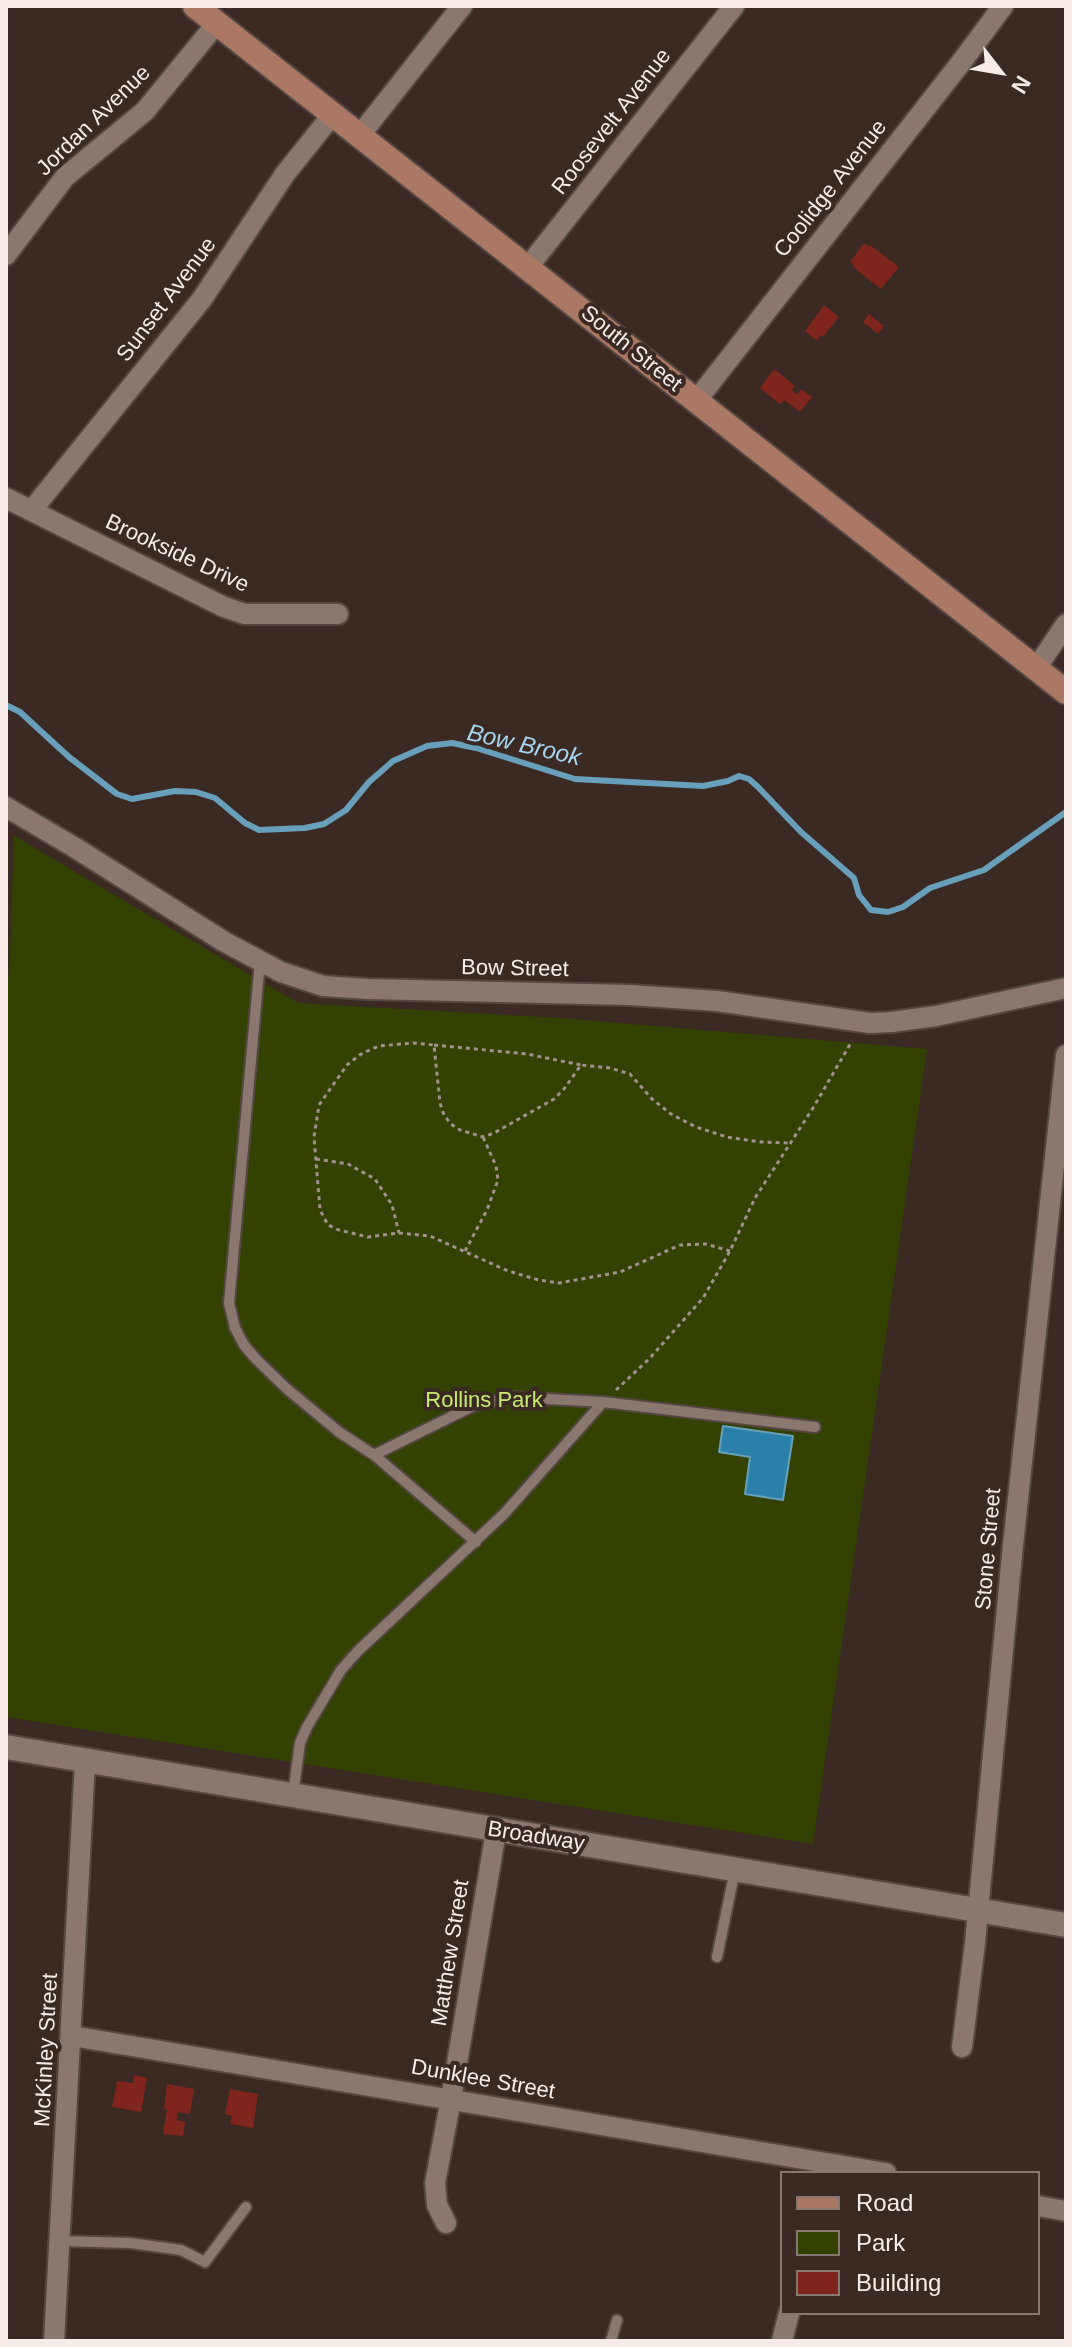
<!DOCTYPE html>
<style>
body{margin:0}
#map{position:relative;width:1072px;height:2347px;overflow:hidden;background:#3a2a23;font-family:Arial,sans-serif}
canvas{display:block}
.frame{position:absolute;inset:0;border:8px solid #f7ece7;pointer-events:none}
.legend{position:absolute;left:780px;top:2171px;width:260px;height:144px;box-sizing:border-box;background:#3a2a23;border:2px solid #867871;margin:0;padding:10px 14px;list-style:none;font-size:24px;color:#f7ece7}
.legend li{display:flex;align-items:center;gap:16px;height:40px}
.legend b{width:40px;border:2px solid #867871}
.north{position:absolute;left:960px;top:32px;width:80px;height:80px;-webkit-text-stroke:6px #3a2a23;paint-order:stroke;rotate:121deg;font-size:22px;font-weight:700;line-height:32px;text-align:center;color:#f7ece7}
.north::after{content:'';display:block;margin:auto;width:28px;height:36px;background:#f7ece7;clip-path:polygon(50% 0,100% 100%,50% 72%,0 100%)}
</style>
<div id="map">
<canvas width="1072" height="2347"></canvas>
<div class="frame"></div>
<ul class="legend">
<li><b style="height:10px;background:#ab7865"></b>Road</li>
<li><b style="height:22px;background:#334200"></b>Park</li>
<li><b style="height:22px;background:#7f251d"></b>Building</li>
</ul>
<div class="north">N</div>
</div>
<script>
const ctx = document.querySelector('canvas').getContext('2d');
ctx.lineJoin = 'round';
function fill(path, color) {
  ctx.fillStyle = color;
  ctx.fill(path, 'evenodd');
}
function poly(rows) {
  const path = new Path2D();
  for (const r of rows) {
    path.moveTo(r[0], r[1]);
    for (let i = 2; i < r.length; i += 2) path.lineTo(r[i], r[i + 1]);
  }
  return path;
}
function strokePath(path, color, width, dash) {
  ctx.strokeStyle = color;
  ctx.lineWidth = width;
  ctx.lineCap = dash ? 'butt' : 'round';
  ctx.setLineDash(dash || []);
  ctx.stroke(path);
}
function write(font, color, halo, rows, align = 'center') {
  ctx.font = font + ' Arial,sans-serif';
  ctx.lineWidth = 8;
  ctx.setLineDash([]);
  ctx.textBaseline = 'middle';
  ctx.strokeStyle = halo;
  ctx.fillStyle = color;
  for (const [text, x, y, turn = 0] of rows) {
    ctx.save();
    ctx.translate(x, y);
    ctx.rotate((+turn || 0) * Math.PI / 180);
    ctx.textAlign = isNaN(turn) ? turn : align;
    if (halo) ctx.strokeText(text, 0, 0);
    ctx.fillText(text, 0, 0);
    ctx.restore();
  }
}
fill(poly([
 [14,836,298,1003,559,1018,927,1049,813,1844,6,1717,6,1007,10,958]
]), '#334200');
const water = poly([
 [723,1426,793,1436,783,1500,745,1494,750,1457,719,1452,723,1426]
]);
fill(water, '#2b80a9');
strokePath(water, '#68a0bc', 2);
strokePath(poly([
 [6,705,20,712,69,757,117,794,132,799,175,791,196,792,215,798,245,823,259,830,305,828,324,824,346,810,369,782,393,761,427,746,452,743,476,748,575,779,703,786,728,781,739,776,749,779,758,787,801,832,854,878,859,895,871,910,888,912,903,907,930,888,984,870,1066,812]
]), '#68a0bc', 6);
fill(poly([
 [864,243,869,247,870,245,899,267,881,289,853,267,854,265,850,262],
 [824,305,839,317,823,337,821,335,817,341,805,331],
 [869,314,884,326,878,334,863,322],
 [774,369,795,386,792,390,797,395,801,389,812,397,800,412,784,400,780,404,760,388],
 [134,2075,147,2078,141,2112,112,2107,117,2081,133,2083],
 [167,2084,194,2089,190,2114,178,2112,177,2120,185,2122,183,2136,163,2134,167,2109,164,2109],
 [230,2089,258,2094,253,2128,230,2124,232,2116,225,2114]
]), '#7f251d');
const service = poly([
 [260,961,229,1303,235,1328,244,1345,256,1359,287,1389,339,1432,374,1455,476,1542],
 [374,1455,473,1406,511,1397,603,1402],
 [293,1794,300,1743,307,1727,341,1670,358,1651,504,1514,603,1402,815,1427],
 [717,1957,735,1870],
 [60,2241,130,2243,181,2250,205,2262,246,2207],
 [611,2341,617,2320]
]);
const minor = poly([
 [360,135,462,6],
 [6,255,65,177,145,111,217,23],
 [528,267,734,6],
 [696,401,963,60,1003,6],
 [6,498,224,607,245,614,338,614],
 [32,510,202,299,285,174,333,114],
 [1037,667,1066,624],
 [6,807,74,847,223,941,281,972,323,986,367,989,630,995,717,1001,870,1023,892,1022,936,1016,1066,988],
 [72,2036,886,2173],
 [962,2047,975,1943,1013,1545,1066,1055],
 [1038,2206,1066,2211],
 [446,2223,437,2205,435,2183,451,2099,496,1831],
 [54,2341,85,1761],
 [782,2341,789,2313]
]);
const tertiary = poly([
 [6,1747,1066,1925]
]);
const secondary = poly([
 [195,6,1066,692]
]);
strokePath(service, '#544641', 14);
strokePath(minor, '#544641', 24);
strokePath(tertiary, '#544641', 28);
strokePath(secondary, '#544641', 28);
strokePath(poly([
 [434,1045,527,1054,581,1065],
 [316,1159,348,1164,375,1179,392,1205,399,1233],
 [465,1251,487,1210,498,1180,496,1166,483,1137],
 [730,1251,706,1244,680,1245,620,1272,559,1283,539,1280,508,1271,430,1236,399,1233,368,1237,339,1230,328,1225,320,1210,314,1137,319,1105,347,1065,361,1054,379,1046,413,1043,434,1045,440,1103,444,1115,451,1124,460,1130,483,1137,494,1133,554,1099,564,1089,581,1065,610,1068,630,1074,652,1099,671,1114,696,1127,727,1137,760,1142,789,1143],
 [616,1390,650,1358,703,1298,730,1251,755,1198,813,1108,852,1041]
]), '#9f928c', 3, [4, 4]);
strokePath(service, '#8a776f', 10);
strokePath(minor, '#8a776f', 20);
strokePath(tertiary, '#8a776f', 24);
strokePath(secondary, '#ab7865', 24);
write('22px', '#f7ece7', '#3a2a23', [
 ["Jordan Avenue",94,121,-44],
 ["Roosevelt Avenue",612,122,-52],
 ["Coolidge Avenue",831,189,-52],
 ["Sunset Avenue",167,300,-53],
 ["South Street",631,349,39],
 ["Brookside Drive",177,554,25],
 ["Bow Street",515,969,1],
 ["Stone Street",989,1549,-85],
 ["Broadway",536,1837,9],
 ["Matthew Street",451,1953,-81],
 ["McKinley Street",47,2050,-87],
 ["Dunklee Street",483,2080,10]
]);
write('22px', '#c6e96e', '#3a2a23', [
 ["Rollins Park",484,1401]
]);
write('italic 24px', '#a5d5f0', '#3a2a23', [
 ["Bow Brook",524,746,13]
]);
</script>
